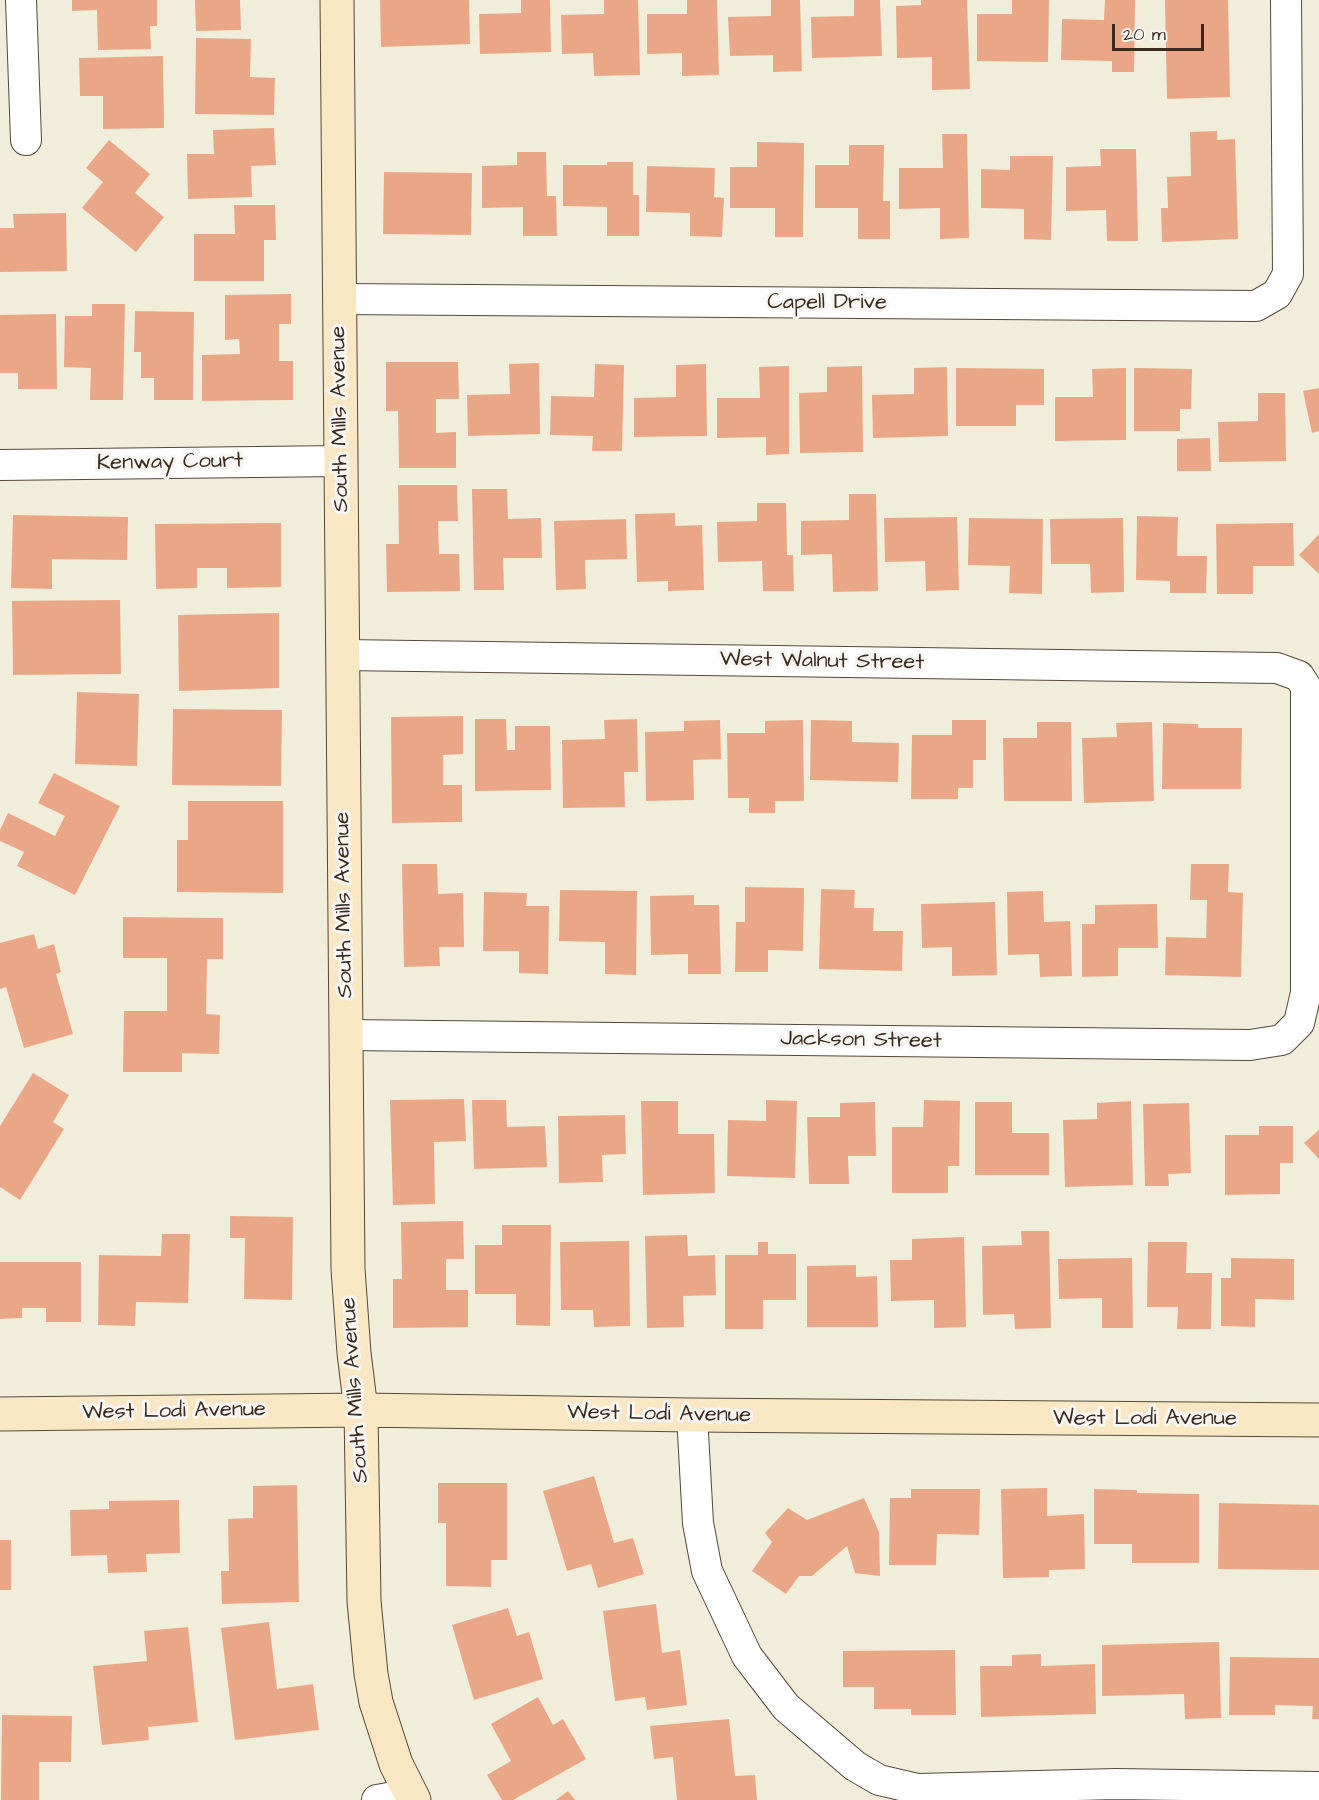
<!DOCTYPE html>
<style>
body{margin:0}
#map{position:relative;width:1319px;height:1800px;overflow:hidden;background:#f0eddb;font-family:"Architects Daughter",sans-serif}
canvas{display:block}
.scale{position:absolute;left:1112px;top:24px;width:92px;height:27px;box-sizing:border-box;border:3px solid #3b2a1e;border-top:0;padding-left:8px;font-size:18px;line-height:21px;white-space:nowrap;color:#3b2a1e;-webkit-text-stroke:4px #f6f6f2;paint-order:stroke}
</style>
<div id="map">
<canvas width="1319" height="1800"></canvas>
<div class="scale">20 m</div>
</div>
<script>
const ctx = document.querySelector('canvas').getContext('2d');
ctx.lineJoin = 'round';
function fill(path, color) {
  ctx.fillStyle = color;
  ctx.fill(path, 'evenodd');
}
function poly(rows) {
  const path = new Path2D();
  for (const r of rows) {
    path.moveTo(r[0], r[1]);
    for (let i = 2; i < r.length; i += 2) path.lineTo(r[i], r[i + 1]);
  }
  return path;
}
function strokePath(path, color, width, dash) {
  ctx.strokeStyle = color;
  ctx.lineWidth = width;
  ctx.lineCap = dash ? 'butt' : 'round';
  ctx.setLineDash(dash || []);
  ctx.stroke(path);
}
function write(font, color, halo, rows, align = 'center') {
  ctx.font = font + ' "Architects Daughter",sans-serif';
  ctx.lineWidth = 6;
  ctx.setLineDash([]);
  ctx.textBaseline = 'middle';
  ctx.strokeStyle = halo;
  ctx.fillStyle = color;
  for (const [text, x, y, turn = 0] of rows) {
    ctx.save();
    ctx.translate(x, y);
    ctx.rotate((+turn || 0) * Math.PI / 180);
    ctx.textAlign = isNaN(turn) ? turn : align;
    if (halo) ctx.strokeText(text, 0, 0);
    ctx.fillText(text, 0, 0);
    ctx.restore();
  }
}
fill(poly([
 [72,0,157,0,157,26,150,26,151,49,98,50,97,10,72,11],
 [195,0,240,0,241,30,196,31],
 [380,0,469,0,470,44,381,47],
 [521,0,550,0,551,52,480,54,479,14,521,13],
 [604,0,638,0,640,75,594,76,593,53,562,54,561,15,604,14],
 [687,0,717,0,719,75,682,76,682,53,647,54,647,14,687,14],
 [771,0,800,0,802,71,773,72,773,55,730,56,728,17,771,16],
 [854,0,880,0,882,56,812,58,811,17,854,16],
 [921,0,967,0,970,89,932,90,932,57,897,58,896,6,921,5],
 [1012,0,1049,0,1048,62,977,61,977,14,1012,14],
 [1105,0,1135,0,1134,72,1112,72,1112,61,1061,60,1062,19,1104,20],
 [1165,0,1228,0,1230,97,1167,99],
 [196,38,251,39,250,77,275,78,274,115,195,114],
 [163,56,164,128,103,129,103,96,80,96,79,58],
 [274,128,276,165,251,166,252,197,188,199,187,154,214,154,213,130],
 [1217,131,1217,140,1235,139,1238,239,1162,242,1161,208,1168,208,1167,177,1191,176,1190,132],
 [942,134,967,134,969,238,940,239,940,208,899,209,899,168,943,168],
 [109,140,150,174,135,193,164,217,136,252,82,208,103,182,86,168],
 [757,142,804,143,803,237,775,237,775,208,730,208,730,167,757,167],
 [849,145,884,145,883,201,890,201,890,239,858,239,858,208,815,208,815,165,849,165],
 [1100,149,1136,149,1138,241,1107,241,1106,210,1066,211,1066,167,1101,166],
 [517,152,546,152,547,196,556,196,557,236,523,236,523,207,482,208,482,166,517,165],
 [1010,156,1053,156,1051,240,1024,239,1024,209,981,208,981,169,1010,170],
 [607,162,633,162,633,195,639,195,639,236,607,236,607,207,563,206,563,165,607,165],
 [647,166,715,168,714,197,724,198,722,237,690,236,690,213,646,212],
 [384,172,472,173,471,235,383,234],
 [234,205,275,205,276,240,264,240,264,281,194,281,194,234,235,234],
 [66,213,67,271,0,272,0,228,14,228,13,214],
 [291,294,291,324,279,324,279,361,293,361,293,400,202,401,202,355,240,354,239,339,225,340,225,295],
 [92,304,125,304,123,400,90,400,91,368,64,367,65,316,92,316],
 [135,311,194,312,193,400,154,400,154,378,141,378,141,352,134,352],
 [56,314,57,389,18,389,18,373,0,373,0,315],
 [386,362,458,362,459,399,436,399,436,433,456,432,456,468,399,468,398,411,386,411],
 [539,363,540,434,468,436,467,395,510,394,509,364],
 [595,364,624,365,622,451,592,451,593,436,550,435,551,396,594,397],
 [706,364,707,436,634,437,634,398,676,397,676,365],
 [789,366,789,454,766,455,766,437,717,438,717,398,760,398,759,367],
 [862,366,863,452,800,453,799,393,827,392,827,367],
 [947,367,948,436,873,438,872,395,914,394,914,368],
 [956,368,1044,369,1044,405,1016,405,1016,426,956,426],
 [1126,368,1126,440,1055,441,1055,397,1093,397,1092,369],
 [1134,368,1192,369,1191,409,1180,409,1180,431,1134,431],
 [1319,388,1319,431,1312,433,1303,391],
 [1258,393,1285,393,1286,461,1219,462,1218,422,1258,421],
 [1210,438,1211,471,1177,471,1177,439],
 [398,485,457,485,458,521,438,521,439,554,459,554,460,591,387,592,386,544,399,544],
 [472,489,507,489,508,519,541,518,542,558,503,558,504,590,474,590],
 [849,494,876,494,878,591,833,592,832,554,801,555,801,521,849,520],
 [757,503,786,503,787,555,793,555,794,591,763,591,762,561,718,562,717,522,757,521],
 [675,513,675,526,702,525,704,590,668,591,668,581,637,582,635,514],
 [13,515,128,517,127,560,52,559,52,589,11,588],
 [1137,516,1178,517,1177,556,1207,556,1206,593,1170,593,1170,581,1136,580],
 [957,517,959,590,926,591,925,561,885,562,884,518],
 [969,518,1043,519,1042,594,1009,593,1010,566,968,565],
 [1123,518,1124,592,1091,593,1090,564,1051,564,1050,519],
 [626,519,627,559,585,560,586,589,556,590,554,521],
 [281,523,281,587,227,588,227,568,197,568,197,588,156,589,155,524],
 [1293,523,1294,566,1253,566,1253,594,1217,594,1216,524],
 [1319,534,1319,574,1299,555],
 [120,600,121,674,13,675,12,601],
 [279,613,279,688,179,691,178,615],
 [77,692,139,694,137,766,75,764],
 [173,709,282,710,281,786,172,785],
 [463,716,463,754,443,755,443,785,462,785,462,822,392,823,391,717],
 [475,719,506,719,507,750,515,750,515,726,550,726,551,790,475,791],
 [637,719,638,772,624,772,625,807,563,808,562,740,605,739,604,720],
 [720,720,721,759,693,760,694,800,646,801,645,732,684,731,684,721],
 [803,720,804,801,775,801,775,813,749,813,749,798,728,798,727,733,765,733,765,721],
 [811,720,852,721,852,742,899,743,898,782,810,780],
 [952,720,986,720,986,760,973,760,973,788,958,788,958,799,911,799,912,735,952,735],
 [1037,722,1071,722,1072,801,1004,801,1003,738,1037,738],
 [1152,722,1154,801,1084,803,1082,738,1117,737,1116,723],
 [1163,723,1198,724,1198,728,1242,728,1241,789,1162,789],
 [54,773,120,806,75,895,17,866,24,852,0,841,0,830,8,813,55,836,65,816,38,803],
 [188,801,283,801,283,893,177,892,177,840,188,840],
 [402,864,437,864,438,894,463,893,464,947,439,947,440,966,404,967],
 [1191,864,1229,864,1228,892,1243,893,1241,977,1165,975,1166,937,1206,938,1207,900,1190,900],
 [745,887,804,888,803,951,768,950,768,972,735,972,736,922,745,922],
 [821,889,855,890,854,908,874,908,873,931,903,931,902,971,819,969],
 [560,890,637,891,636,975,605,974,605,942,559,941],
 [1043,891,1044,922,1070,921,1072,976,1040,977,1039,954,1008,955,1007,892],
 [484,892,527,893,526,906,549,906,548,974,519,973,519,951,483,951],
 [694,895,694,905,719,905,721,974,688,974,688,954,651,955,650,896],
 [995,902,997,975,952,976,952,947,922,948,921,904],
 [1157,904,1158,948,1118,948,1118,976,1082,977,1082,924,1095,924,1095,905],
 [123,917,223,918,223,959,207,959,206,1014,220,1015,219,1054,182,1053,182,1072,123,1072,124,1011,167,1011,167,958,123,958],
 [34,934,38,949,54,944,61,972,56,974,73,1034,24,1048,6,987,0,989,0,943],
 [33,1073,69,1095,53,1122,64,1129,20,1200,0,1187,0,1126],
 [464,1099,466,1141,434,1142,435,1204,393,1205,390,1100],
 [472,1100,506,1100,507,1127,545,1126,547,1167,474,1169],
 [766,1100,797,1101,795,1178,727,1176,728,1120,766,1121],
 [924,1100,960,1101,959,1166,948,1166,948,1193,892,1193,892,1127,923,1127],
 [641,1101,678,1101,678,1134,714,1134,715,1193,643,1195],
 [1131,1101,1133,1185,1065,1187,1063,1120,1097,1119,1097,1103],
 [875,1102,876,1156,848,1156,849,1184,809,1184,807,1117,840,1117,840,1103],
 [975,1102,1012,1102,1012,1133,1049,1133,1049,1175,975,1175],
 [1189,1103,1191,1173,1168,1174,1169,1186,1145,1186,1143,1104],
 [625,1115,626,1154,602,1155,603,1182,559,1183,558,1116],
 [1259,1126,1293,1126,1293,1163,1280,1163,1280,1194,1225,1195,1225,1135,1259,1135],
 [1319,1130,1319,1159,1304,1143],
 [230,1216,293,1217,292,1300,244,1299,245,1238,230,1238],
 [463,1221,464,1259,446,1259,446,1290,468,1290,468,1327,393,1328,393,1279,402,1279,401,1222],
 [502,1225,551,1225,550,1326,516,1325,516,1294,475,1294,475,1245,502,1245],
 [1021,1231,1049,1231,1051,1328,1015,1329,1014,1314,983,1315,982,1246,1022,1245],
 [162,1234,190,1234,188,1303,136,1302,135,1326,98,1325,99,1255,161,1256],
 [687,1235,688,1256,715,1255,716,1295,683,1296,684,1327,647,1328,645,1236],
 [964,1237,966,1327,934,1328,934,1300,891,1301,890,1260,912,1260,912,1239],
 [629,1241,630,1326,594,1327,593,1310,561,1310,560,1242],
 [758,1242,768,1242,768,1254,796,1254,796,1300,763,1300,763,1329,725,1329,725,1255,758,1255],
 [1148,1242,1187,1242,1186,1273,1212,1273,1211,1329,1177,1329,1178,1307,1147,1307],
 [1132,1258,1133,1328,1102,1328,1102,1298,1059,1299,1058,1259],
 [1231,1258,1294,1259,1294,1300,1255,1299,1255,1327,1221,1326,1221,1278,1231,1278],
 [0,1262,81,1262,81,1322,46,1322,46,1308,22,1308,22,1318,0,1319],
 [856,1265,856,1277,877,1276,878,1327,807,1327,807,1266],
 [594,1476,614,1543,633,1538,644,1574,598,1588,591,1564,567,1571,543,1491],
 [438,1483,507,1483,507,1560,491,1560,491,1587,446,1586,446,1523,438,1523],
 [297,1485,299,1602,222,1604,221,1571,229,1571,228,1519,253,1518,253,1486],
 [1047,1488,1047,1516,1084,1514,1085,1569,1049,1570,1049,1577,1003,1578,1001,1489],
 [911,1489,980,1489,979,1535,937,1534,936,1565,889,1565,890,1498,911,1498],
 [1094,1489,1137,1490,1137,1493,1199,1494,1199,1563,1132,1563,1132,1544,1094,1544],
 [864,1498,879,1532,880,1576,855,1573,847,1546,812,1576,799,1576,786,1594,752,1571,772,1542,765,1533,788,1508,807,1520],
 [179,1500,180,1553,146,1554,147,1572,108,1573,107,1555,71,1556,70,1510,109,1509,109,1501],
 [1219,1503,1319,1505,1319,1570,1218,1569],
 [0,1540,11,1540,11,1590,0,1590],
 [656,1604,662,1653,680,1650,687,1705,647,1710,645,1697,615,1701,603,1611],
 [508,1608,517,1636,529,1632,543,1679,474,1700,452,1625],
 [269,1622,277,1689,313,1684,319,1730,235,1740,221,1628],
 [188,1627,198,1722,148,1727,149,1740,102,1745,93,1666,147,1661,144,1631],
 [1219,1642,1221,1718,1185,1719,1184,1694,1102,1696,1102,1645],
 [955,1650,956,1715,911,1715,911,1709,874,1709,874,1687,843,1687,843,1651],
 [1041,1654,1041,1666,1095,1664,1096,1714,981,1717,980,1666,1012,1666,1012,1655],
 [1230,1657,1319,1658,1319,1719,1312,1719,1313,1706,1275,1705,1275,1715,1229,1715],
 [538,1697,553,1725,563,1719,586,1759,513,1800,502,1800,487,1775,511,1761,491,1724],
 [2,1715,72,1716,71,1762,39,1762,39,1800,1,1800],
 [729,1719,735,1776,755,1775,757,1800,677,1800,673,1757,654,1759,650,1726],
 [568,1791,575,1800,556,1800]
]), '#eaa788');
const street = poly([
 [21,0,26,140],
 [339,299,1256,306,1277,294,1288,274,1286,0],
 [0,465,341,461],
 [343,655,1277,668,1299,676,1306,687,1306,993,1299,1023,1282,1040,1250,1045,346,1035],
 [692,1415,698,1523,707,1571,747,1656,786,1707,855,1766,879,1780,918,1789,1116,1784,1319,1787],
 [377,1800,411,1794]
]);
const secondary = poly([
 [337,0,348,1269,354,1353,361,1410,364,1601,371,1674,376,1702,396,1764,414,1800],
 [0,1414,361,1410,692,1415,1319,1420]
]);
strokePath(street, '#56473a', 32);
strokePath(secondary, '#56473a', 35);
strokePath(street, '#fff', 30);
strokePath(secondary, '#f9e7c3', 33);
write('22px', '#3b2a1e', '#f6f6f2', [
 ["Capell Drive",827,303],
 ["South Mills Avenue",341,419,-91],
 ["Kenway Court",170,463,-1],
 ["West Walnut Street",822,662,1],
 ["South Mills Avenue",345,905,-91],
 ["Jackson Street",861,1041,1],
 ["South Mills Avenue",356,1390,-94],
 ["West Lodi Avenue",174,1412,-1],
 ["West Lodi Avenue",659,1415,1],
 ["West Lodi Avenue",1145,1419]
]);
</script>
